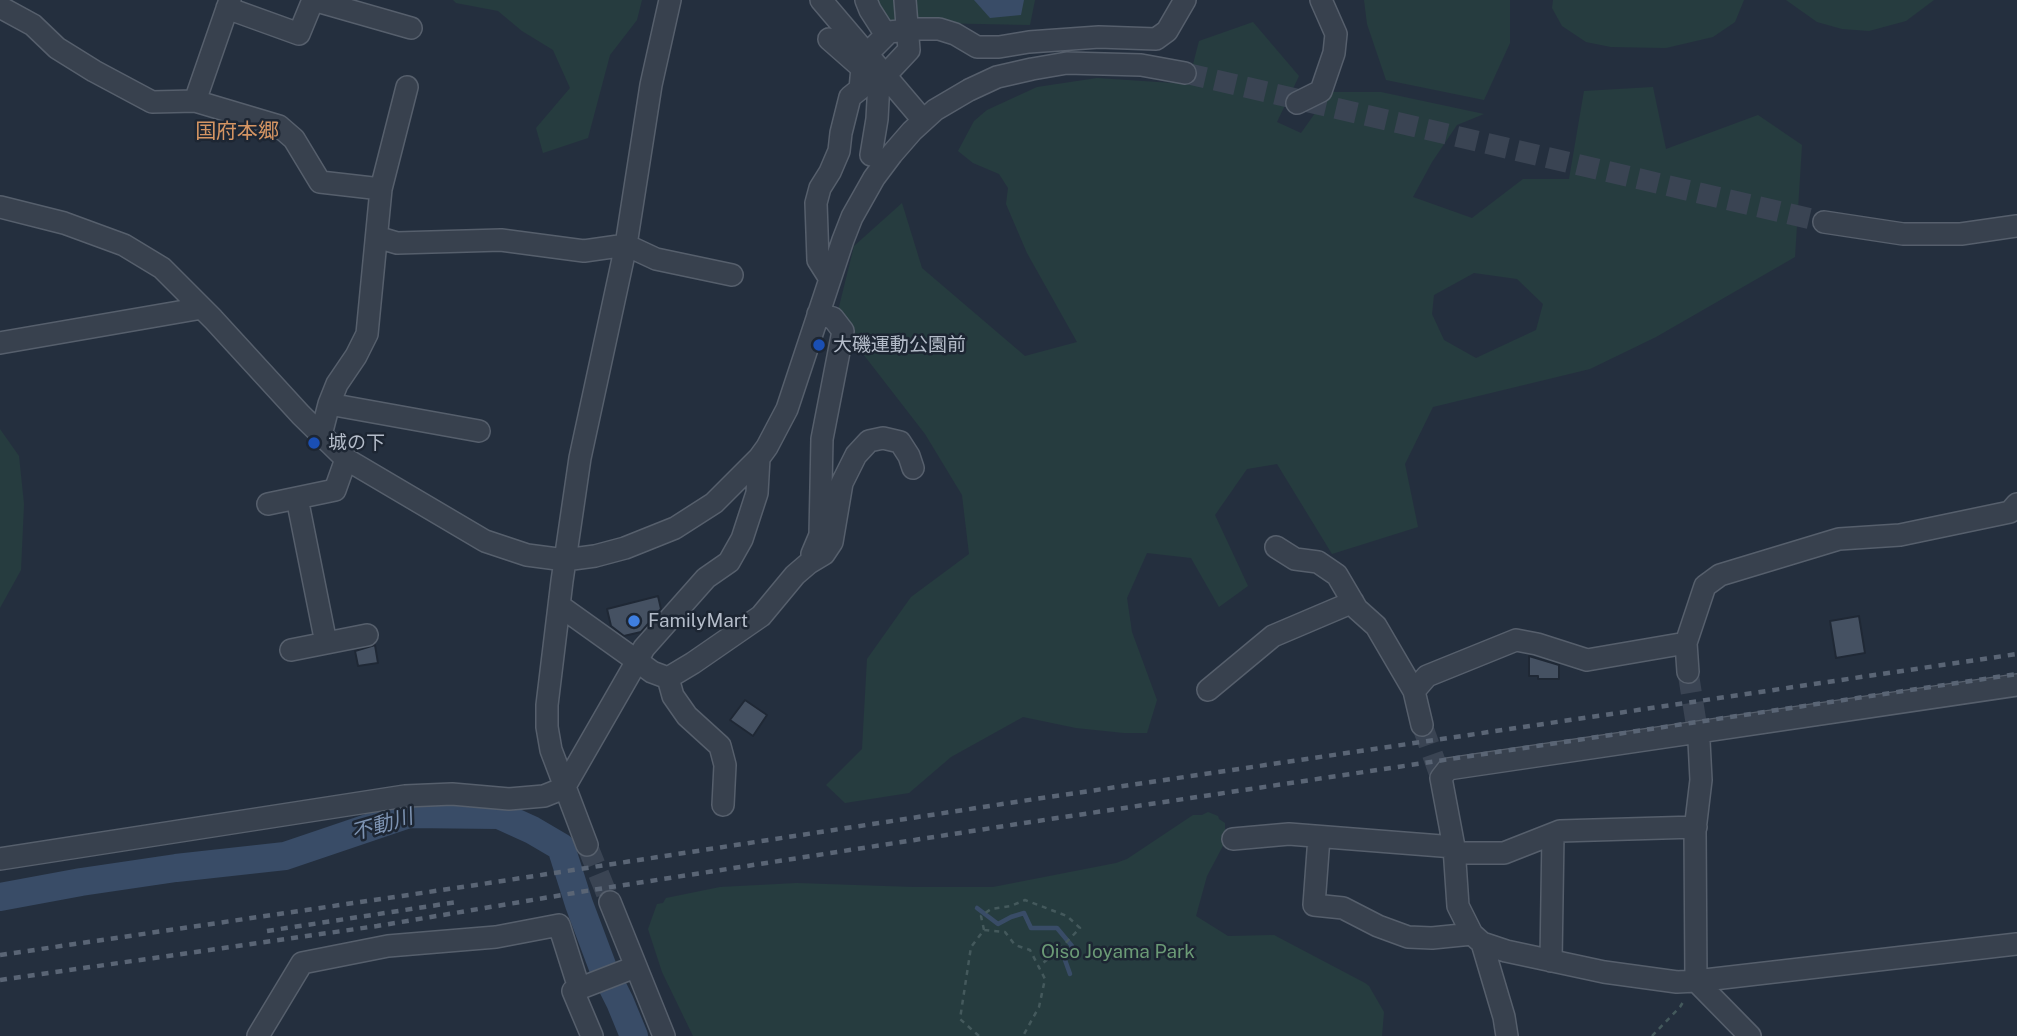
<!DOCTYPE html>
<meta charset="utf-8">
<style>
body{margin:0}
canvas{display:block;background:#242f3e}
</style>
<canvas width="2017" height="1036"></canvas>
<script>
const ctx = document.querySelector('canvas').getContext('2d');
ctx.lineJoin = 'round';
function fill(path, color) {
  ctx.fillStyle = color;
  ctx.fill(path, 'evenodd');
}
function poly(rows) {
  const path = new Path2D();
  for (const r of rows) {
    path.moveTo(r[0], r[1]);
    for (let i = 2; i < r.length; i += 2) path.lineTo(r[i], r[i + 1]);
  }
  return path;
}
function strokePath(path, color, width, dash) {
  ctx.strokeStyle = color;
  ctx.lineWidth = width;
  ctx.lineCap = dash ? 'butt' : 'round';
  ctx.setLineDash(dash || []);
  ctx.stroke(path);
}
function write(font, color, halo, rows, align = 'center') {
  ctx.font = font + ' "Public Sans","Noto Sans JP",sans-serif';
  ctx.lineWidth = 5;
  ctx.setLineDash([]);
  ctx.textBaseline = 'middle';
  ctx.strokeStyle = halo;
  ctx.fillStyle = color;
  for (const [text, x, y, turn = 0] of rows) {
    ctx.save();
    ctx.translate(x, y);
    ctx.rotate((+turn || 0) * Math.PI / 180);
    ctx.textAlign = isNaN(turn) ? turn : align;
    if (halo) ctx.strokeText(text, 0, 0);
    ctx.fillText(text, 0, 0);
    ctx.restore();
  }
}
fill(poly([
 [453,0,642,0,637,20,610,55,588,138,543,153,536,128,570,88,553,50,522,31,498,11,456,3],
 [869,0,1035,0,1030,25,882,22],
 [1364,0,1510,0,1510,43,1484,100,1386,80,1367,24],
 [1553,0,1744,0,1735,22,1713,37,1666,48,1611,47,1586,42,1562,26,1552,8],
 [1786,0,1934,0,1906,21,1869,31,1842,29,1817,22],
 [1253,22,1299,76,1277,122,1301,133,1330,92,1381,92,1484,114,1457,125,1432,162,1413,197,1472,218,1523,179,1569,179,1584,91,1653,87,1666,149,1758,115,1802,145,1795,257,1656,337,1590,369,1433,407,1405,464,1418,527,1332,554,1277,464,1247,469,1215,515,1248,586,1219,607,1191,558,1147,553,1127,598,1132,632,1157,700,1147,733,1124,733,1076,728,1023,717,951,757,909,793,845,803,826,785,862,749,867,659,911,597,969,554,962,495,925,434,836,319,854,246,902,203,922,268,1025,356,1077,342,1027,253,1006,204,1008,188,999,174,973,163,958,151,974,121,987,110,1037,87,1097,78,1188,84,1199,41],
 [1474,273,1517,279,1543,304,1536,330,1476,358,1444,340,1432,314,1434,295],
 [0,429,19,456,24,504,21,570,0,608],
 [1208,812,1218,816,1219,819,1225,823,1225,842,1207,876,1196,916,1228,936,1274,935,1365,983,1369,986,1384,1012,1382,1036,693,1036,662,972,648,929,657,904,663,903,666,898,720,887,797,883,913,887,993,887,1116,863,1127,859,1193,815,1202,815]
]), '#263c3f');
fill(poly([
 [974,0,1024,0,1021,15,990,18]
]), '#394c67');
strokePath(poly([
 [977,908,998,924,1011,917,1024,913,1031,928,1057,928,1072,946,1065,960,1070,974]
]), '#394c67', 4.5);
strokePath(poly([
 [0,897,81,882,176,868,285,856,409,814,499,815,532,830,561,847,579,904,603,968,620,1002,634,1036]
]), '#394c67', 28);
const building = poly([
 [658,596,661,609,641,632,624,636,611,626,607,609,658,596],
 [1859,616,1865,653,1836,658,1830,621,1859,616],
 [375,645,378,663,358,666,355,651,375,645],
 [1529,656,1559,665,1559,679,1538,679,1538,676,1529,676,1529,656],
 [745,700,767,715,753,736,730,720,745,700]
]);
fill(building, '#455162');
strokePath(building, '#1f2835', 2);
strokePath(poly([
 [1185,73,1824,222],
 [1688,672,1699,741],
 [1422,725,1441,778],
 [587,845,610,902]
]), '#3a4453', 21, [21, 10]);
const minor = poly([
 [313,0,411,28],
 [821,0,923,120],
 [866,0,870,10,886,35],
 [0,7,33,25,57,48,94,71,152,102,195,101,279,126,294,139,320,182,381,189],
 [227,8,299,34,313,0],
 [829,39,862,68,860,89,850,97,841,133,839,151,830,172,820,188,816,203,818,260,830,279],
 [868,53,889,32,919,29,939,29,955,34,977,47,999,47,1029,42,1099,37,1156,39,1167,31,1185,0],
 [195,101,230,0],
 [1297,103,1321,91,1334,53,1336,34,1321,0],
 [871,155,877,119,879,82,909,50,905,0],
 [0,207,64,223,124,245,162,268,213,319,301,415,346,459,485,541,527,555,565,560,595,556,625,548,675,528,714,503,759,458,767,447,787,409,843,240,852,217,874,178,892,154,912,131,935,110,969,90,997,77,1032,69,1067,63,1141,65,1185,73],
 [1824,222,1903,234,1961,234,2017,226],
 [377,237,397,243,501,240,584,251,626,245,656,259,732,275],
 [0,343,202,308],
 [329,404,479,431],
 [321,435,329,404,337,384,356,356,367,334,381,189,407,87],
 [759,458,757,493,742,539,729,562,706,578,644,648,637,661,652,672,668,678,693,663,761,616,795,575,809,563,824,554,832,542,842,483,856,455,869,441,883,438,900,442,909,456,913,468],
 [297,498,326,643],
 [268,504,335,490,346,459],
 [1276,547,1295,559,1318,562,1337,575,1357,609,1376,626,1414,691],
 [812,554,820,535,822,439,843,331,833,318,818,314],
 [291,650,367,635],
 [1688,672,1686,643,1705,586,1720,575,1839,539,1900,535,2010,512,2017,504],
 [668,678,673,696,687,716,720,746,725,765,723,805],
 [1208,690,1273,636,1353,602],
 [1422,725,1414,691,1427,676,1516,640,1537,644,1587,660,1686,643],
 [1319,837,1314,905,1343,908,1378,926,1408,937,1432,938,1472,934],
 [1233,839,1289,834,1454,847],
 [587,845,551,750,547,727,547,705,562,581,580,458,626,245,651,85,670,0],
 [1455,853,1504,853,1560,831,1696,827],
 [0,859,405,796,452,794,509,799,544,796,564,788,637,661,560,606],
 [610,902,664,1036],
 [1482,943,1472,934,1458,906,1454,847,1441,778,1448,769,2017,685],
 [1551,961,1553,834],
 [1696,981,2017,944],
 [1696,981,1750,1036],
 [258,1036,302,963,388,946,496,937,559,925,579,988],
 [592,1036,573,991,635,967],
 [1507,1036,1504,1017,1482,943,1506,951,1604,972,1677,982,1696,981,1695,830,1701,780,1699,741]
]);
strokePath(minor, '#565f6c', 24);
strokePath(poly([
 [984,930,981,916,991,909,1011,906,1025,900,1067,916,1080,928,1059,950,1038,967],
 [979,1036,960,1019,971,947,984,930,1005,932,1015,945,1030,950,1045,979,1039,1007,1023,1036],
 [1652,1036,1680,1007,1685,999]
]), '#44595c', 2.5, [5, 5]);
strokePath(minor, '#38414e', 21);
strokePath(poly([
 [267,931,457,902],
 [0,955,476,885,1022,801,2017,654],
 [0,980,377,926,592,890,1024,823,2017,674]
]), '#5a6575', 4.5, [7, 7]);
for (const [x, y, r, color] of [
 [819,345,7,"#1a4fb4"],
 [314,443,7,"#1a4fb4"],
 [634,621,7,"#3f7fe0"]
]) {
  const dot = new Path2D();
  dot.arc(x, y, r, 0, 2 * Math.PI);
  ctx.fillStyle = color;
  ctx.fill(dot);
  strokePath(dot, '#1d2633', 2.5);
}
write('19px', '#b4bcc9', '#1d2633', [
 ["大磯運動公園前",833,345],
 ["城の下",328,443],
 ["FamilyMart",648,621]
], 'left');
write('19px', '#6b9a76', '#1d2633', [
 ["Oiso Joyama Park",1118,952]
]);
write('21px', '#d59563', '#1d2633', [
 ["国府本郷",237,132]
]);
write('italic 21px', '#7c92b1', '#1d2633', [
 ["不動川",382,825,-16]
]);
</script>
